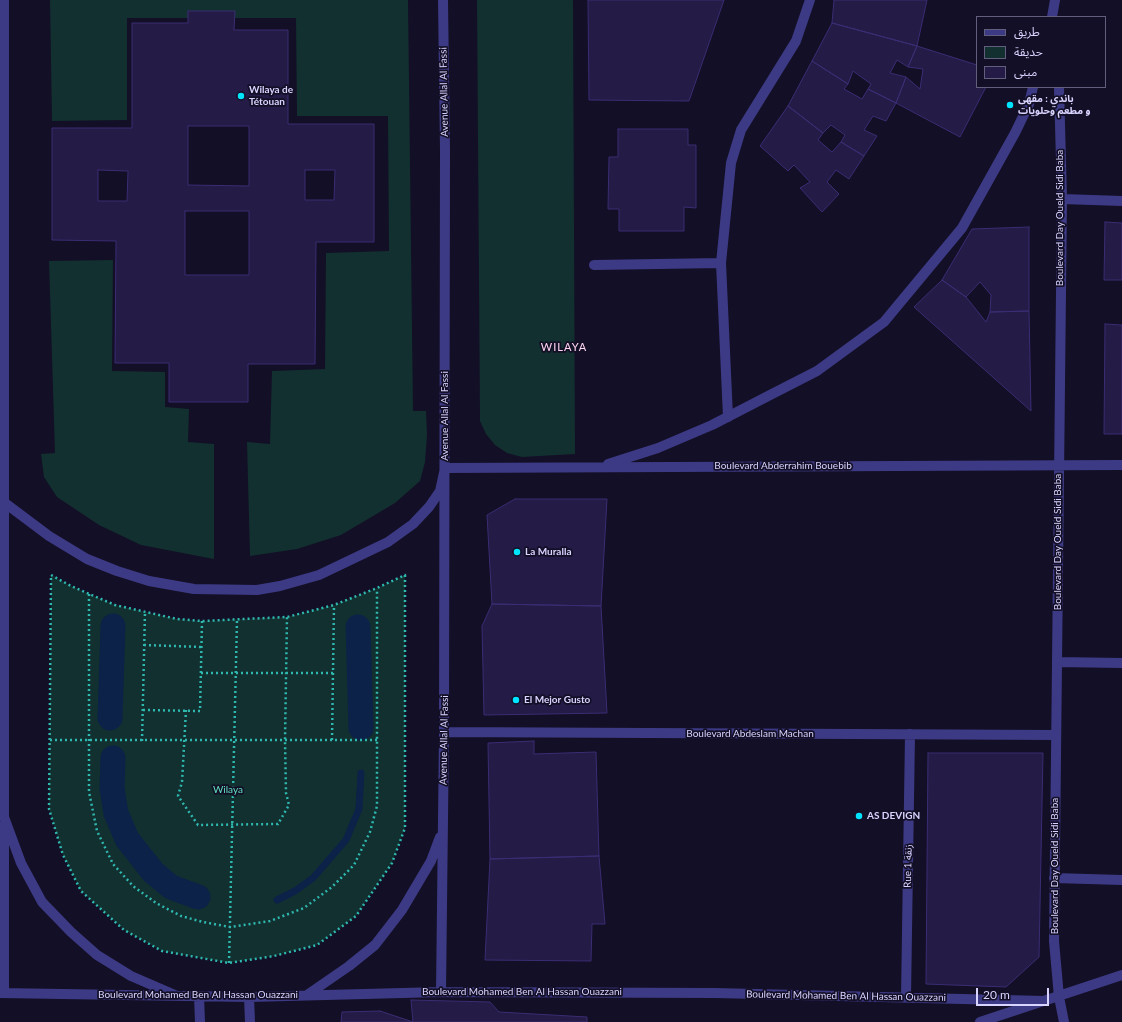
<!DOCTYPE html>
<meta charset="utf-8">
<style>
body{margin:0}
#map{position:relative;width:1122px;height:1022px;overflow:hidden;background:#130f26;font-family:Lato,"Noto Sans Arabic",sans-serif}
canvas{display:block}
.legend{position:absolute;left:976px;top:16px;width:130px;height:72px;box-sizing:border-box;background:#130f26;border:1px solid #625e7d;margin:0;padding:5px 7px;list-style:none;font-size:12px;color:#d9d4ff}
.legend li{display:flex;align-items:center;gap:8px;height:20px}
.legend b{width:20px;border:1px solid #625e7d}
.scale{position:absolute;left:976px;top:988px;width:73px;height:18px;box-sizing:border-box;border:2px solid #d9d4ff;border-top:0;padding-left:5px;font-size:12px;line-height:14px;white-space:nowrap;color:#d9d4ff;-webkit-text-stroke:3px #130f26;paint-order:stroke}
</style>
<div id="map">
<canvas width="1122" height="1022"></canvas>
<ul class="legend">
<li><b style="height:5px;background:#3d3a85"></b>طريق</li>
<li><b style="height:11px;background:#12302f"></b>حديقة</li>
<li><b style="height:11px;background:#241b47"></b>مبنى</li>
</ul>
<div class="scale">20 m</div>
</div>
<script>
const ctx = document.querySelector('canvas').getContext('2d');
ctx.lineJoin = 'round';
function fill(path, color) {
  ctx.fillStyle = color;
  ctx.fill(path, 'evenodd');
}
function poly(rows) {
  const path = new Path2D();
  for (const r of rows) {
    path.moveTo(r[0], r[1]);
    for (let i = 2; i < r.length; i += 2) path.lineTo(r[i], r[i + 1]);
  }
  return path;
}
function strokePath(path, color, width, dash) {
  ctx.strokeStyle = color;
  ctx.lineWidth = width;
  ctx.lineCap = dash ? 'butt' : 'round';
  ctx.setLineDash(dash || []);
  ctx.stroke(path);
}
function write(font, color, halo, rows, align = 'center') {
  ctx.font = font + ' Lato,"Noto Sans Arabic",sans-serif';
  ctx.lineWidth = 3.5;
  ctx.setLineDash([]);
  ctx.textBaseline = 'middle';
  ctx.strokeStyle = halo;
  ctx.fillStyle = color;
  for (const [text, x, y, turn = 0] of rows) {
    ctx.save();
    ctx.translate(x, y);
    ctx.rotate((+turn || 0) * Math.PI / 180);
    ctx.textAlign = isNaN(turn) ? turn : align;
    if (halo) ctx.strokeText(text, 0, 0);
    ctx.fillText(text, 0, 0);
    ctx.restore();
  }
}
fill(poly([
 [50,0,408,0,413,411,426,411,427,435,425,462,420,481,395,503,341,535,297,549,250,556,247,442,270,444,272,371,325,369,326,253,389,251,388,116,297,116,296,18,127,18,127,120,52,121],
 [477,0,573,0,575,454,522,457,507,453,495,445,486,434,480,421],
 [113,260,112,371,165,372,165,407,189,409,188,442,214,444,214,559,141,545,99,525,57,497,44,477,41,454,55,453,49,261],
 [51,575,71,586,115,605,177,619,202,621,287,617,334,605,377,588,405,575,405,828,392,863,356,916,317,945,274,956,229,963,162,951,124,930,81,891,63,855,49,809]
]), '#12302f');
strokePath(poly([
 [277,900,295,891,313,878,346,840,359,809,361,773]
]), '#0c2248', 7);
strokePath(poly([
 [358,627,361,728],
 [110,718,113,626],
 [113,758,112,788,116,813,127,839,153,872,171,887,198,897]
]), '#0c2248', 25);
const building = poly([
 [588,0,724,0,689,101,589,100,588,0],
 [834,0,927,0,917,46,832,23,834,0],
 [188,11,235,11,234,30,288,30,288,124,374,124,374,242,316,242,315,364,248,364,248,402,169,402,169,363,115,363,116,241,52,240,52,128,132,128,132,23,188,23,188,11],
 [188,126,249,126,249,186,188,185,188,126],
 [98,170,128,171,127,201,98,201,98,170],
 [305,170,335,170,334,200,305,200,305,170],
 [185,211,249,211,249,275,185,275,185,211],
 [832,23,917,46,908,67,897,60,890,73,906,77,896,103,868,89,871,84,853,71,848,84,812,61,832,23],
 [917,46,977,65,977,87,986,87,960,137,896,103,906,77,920,89,923,69,908,67,917,46],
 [812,61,848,84,844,89,862,99,868,89,896,103,886,121,873,116,864,130,877,136,864,156,841,142,845,135,831,125,823,133,788,106,812,61],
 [788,106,823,133,818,140,832,152,841,142,864,156,849,179,836,170,827,182,839,194,822,212,800,188,810,182,794,165,788,171,760,146,788,106],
 [618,129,688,129,688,145,696,145,696,208,684,207,684,231,619,231,619,209,608,209,609,157,618,157,618,129],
 [1105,222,1122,223,1122,280,1104,280,1105,222],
 [1029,227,1029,311,990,312,991,295,980,282,966,297,942,280,972,229,1029,227],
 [942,280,966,297,986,322,990,312,1029,311,1031,411,914,307,942,280],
 [1105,324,1122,325,1122,434,1104,434,1105,324],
 [515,499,607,499,601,606,492,604,487,515,515,499],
 [492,604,601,606,607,713,484,715,482,626,492,604],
 [534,741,534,754,596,752,599,856,490,859,488,743,534,741],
 [928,753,1043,753,1039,957,1006,987,926,984,928,753],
 [599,856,605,924,592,924,591,961,485,960,490,859,599,856],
 [411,1000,490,1002,499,1012,587,1017,587,1022,413,1022,411,1000],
 [380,1011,413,1022,341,1022,342,1012,380,1011]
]);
fill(building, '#241b47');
strokePath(building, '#3b2d73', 1);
strokePath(poly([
 [51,575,71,586,115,605,177,619,202,621,287,617,334,605,377,588,405,575,405,828,392,863,356,916,317,945,274,956,229,963,162,951,124,930,81,891,63,855,49,809,51,575],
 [89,594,89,792,97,831,113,864,133,886,156,903,181,916,203,922,230,927,270,921,304,908,332,887,354,865,370,832,377,806,377,589],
 [144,645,202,647],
 [201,673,334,673],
 [143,710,200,711,202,621],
 [186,710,182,782,178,796,198,825,278,824,289,805,286,793,285,740,287,617],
 [50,740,377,740],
 [332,740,334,605],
 [142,741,145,611],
 [229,963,237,620]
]), '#2fb8b0', 2.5, [2, 3]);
strokePath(poly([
 [594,265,721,263],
 [728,417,721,263,731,163,741,130,796,41,810,0]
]), '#3d3a85', 10);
strokePath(poly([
 [4,0,4,817,21,863,42,902,71,932,97,955,131,976,175,995],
 [1052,17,1055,0],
 [1059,87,1062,199,1054,941,1059,997,1064,1022],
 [1062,199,1122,201],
 [608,464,658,448,712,425,772,394,817,371,884,322,962,228,1015,133,1029,104,1033,87],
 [5,503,49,536,87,559,117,571,149,581,194,589,257,590,280,586,319,575,388,542,413,524,429,507,440,491,445,468,1122,465],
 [1057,662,1122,663],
 [444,732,1056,735],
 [4,825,4,993],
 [1054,878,1122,880],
 [441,992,444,732,445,151,443,0],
 [0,993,249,997,441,992,715,993,1045,1001],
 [307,995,349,966,375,945,402,910,431,861,440,837],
 [199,996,200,1022],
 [249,997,250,1022],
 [906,997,910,734],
 [980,1022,1122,975]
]), '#3d3a85', 10);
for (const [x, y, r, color] of [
 [241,96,4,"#00e5ff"],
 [1010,105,4,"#00e5ff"],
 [517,552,4,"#00e5ff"],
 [516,700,4,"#00e5ff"],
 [859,816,4,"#00e5ff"]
]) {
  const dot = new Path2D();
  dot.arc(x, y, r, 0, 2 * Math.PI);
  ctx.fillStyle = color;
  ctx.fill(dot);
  strokePath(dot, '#130f26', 1.5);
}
write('bold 10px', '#d9d4ff', '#130f26', [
 ["Wilaya de",249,90],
 ["Tétouan",249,102],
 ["باندي : مقهى",1018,99],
 ["و مطعم وحلويات",1018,111],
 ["La Muralla",525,552],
 ["El Mejor Gusto",524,700],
 ["AS DEVIGN",867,816]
], 'left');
write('10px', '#d9d4ff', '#130f26', [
 ["Avenue Allal Al Fassi",444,92,-91],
 ["Boulevard Day Oueld Sidi Baba",1060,218,-90],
 ["Avenue Allal Al Fassi",445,416,-90],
 ["Boulevard Abderrahim Bouebib",783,466],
 ["Boulevard Day Oueld Sidi Baba",1058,542,-90],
 ["Boulevard Abdeslam Machan",750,734],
 ["Avenue Allal Al Fassi",444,740,-89],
 ["Rue 1 زنقة",908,866,-89],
 ["Boulevard Day Oueld Sidi Baba",1055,866,-90],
 ["Boulevard Mohamed Ben Al Hassan Ouazzani",522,992],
 ["Boulevard Mohamed Ben Al Hassan Ouazzani",198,995],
 ["Boulevard Mohamed Ben Al Hassan Ouazzani",846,996,1]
]);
write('10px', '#5fe0c0', '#130f26', [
 ["Wilaya",228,790]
]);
ctx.letterSpacing = '1px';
write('11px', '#ffd6f0', '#130f26', [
 ["WILAYA",564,347]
]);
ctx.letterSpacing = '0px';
</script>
